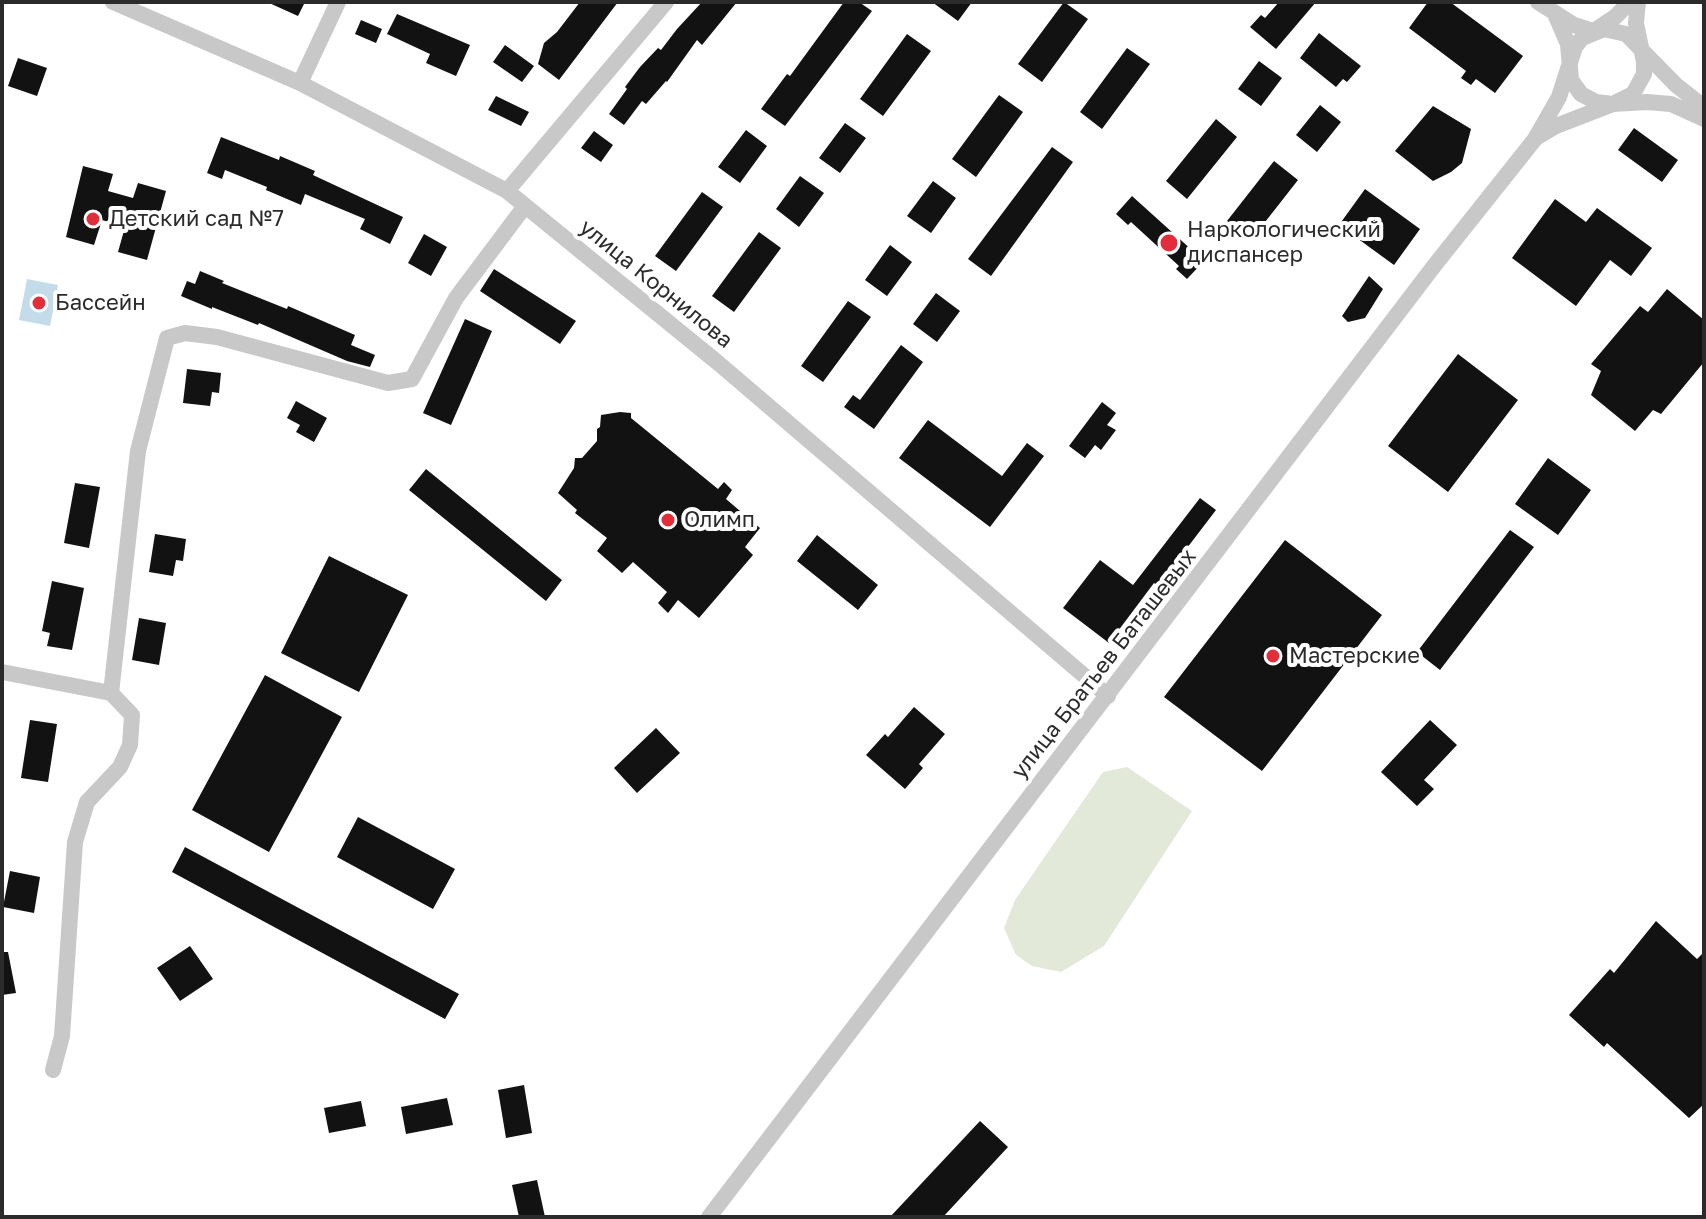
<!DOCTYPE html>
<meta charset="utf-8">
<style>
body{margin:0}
#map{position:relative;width:1706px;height:1219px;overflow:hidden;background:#fff;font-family:"Golos Text",sans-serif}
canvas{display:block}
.frame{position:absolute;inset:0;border:4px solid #2b2b2b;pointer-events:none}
</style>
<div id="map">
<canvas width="1706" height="1219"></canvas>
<div class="frame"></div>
</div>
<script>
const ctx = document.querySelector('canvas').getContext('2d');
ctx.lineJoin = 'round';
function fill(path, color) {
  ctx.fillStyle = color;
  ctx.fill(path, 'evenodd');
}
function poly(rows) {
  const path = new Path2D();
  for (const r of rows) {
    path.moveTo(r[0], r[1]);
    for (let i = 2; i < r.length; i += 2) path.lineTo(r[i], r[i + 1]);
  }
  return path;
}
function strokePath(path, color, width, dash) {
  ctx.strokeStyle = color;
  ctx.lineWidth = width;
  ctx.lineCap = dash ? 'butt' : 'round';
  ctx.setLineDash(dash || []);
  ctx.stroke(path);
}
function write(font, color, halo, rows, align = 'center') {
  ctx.font = font + ' "Golos Text",sans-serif';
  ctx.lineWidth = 8;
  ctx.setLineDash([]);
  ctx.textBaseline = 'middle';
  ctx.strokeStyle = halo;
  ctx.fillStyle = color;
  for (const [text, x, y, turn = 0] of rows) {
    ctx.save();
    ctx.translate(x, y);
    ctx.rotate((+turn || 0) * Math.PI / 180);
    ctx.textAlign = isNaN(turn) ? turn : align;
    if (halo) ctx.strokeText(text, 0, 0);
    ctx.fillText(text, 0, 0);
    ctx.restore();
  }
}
fill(poly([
 [1127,767,1192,811,1104,946,1061,972,1032,966,1016,955,1004,928,1015,900,1103,772]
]), '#e2e9d9');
fill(poly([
 [27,279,58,285,50,326,19,320]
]), '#c4dbe9');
fill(poly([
 [267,2,305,2,298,16],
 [580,2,618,2,559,80,538,64,544,43,557,32],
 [702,2,737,2,702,45,697,40,667,82,666,81,646,104,642,101,624,125,609,114,627,89,625,87,640,67,658,48,661,50,677,29],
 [844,2,859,2,872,11,785,126,761,109,787,74,790,76],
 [932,2,972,2,958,21],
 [1064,2,1088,19,1042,82,1018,64],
 [1279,2,1316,2,1276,49,1250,27,1261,15,1265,18],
 [1428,2,1450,2,1523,56,1495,93,1476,79,1471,85,1461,78,1466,71,1409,28],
 [397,14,470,45,456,76,426,63,430,54,387,34],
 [361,20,382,29,376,43,355,34],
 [1319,33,1361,66,1347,82,1343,79,1336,87,1300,58],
 [907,34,931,51,883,116,860,99],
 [505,45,534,66,522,82,493,62],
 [1127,48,1150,64,1102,129,1080,112],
 [18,58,47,68,37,96,8,86],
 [1259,61,1282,78,1261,106,1238,89],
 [999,95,1023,112,976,177,952,159],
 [496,96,529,112,521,126,488,110],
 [1320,105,1341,122,1317,152,1296,135],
 [1433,106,1471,129,1462,163,1451,172,1433,181,1395,151],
 [1216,119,1237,137,1187,199,1166,181],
 [845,123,866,138,840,173,819,158],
 [1634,128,1678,160,1662,182,1618,150],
 [746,130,767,146,740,183,718,167],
 [594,131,613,145,601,162,581,148],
 [221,137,279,160,280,156,315,171,313,175,403,217,390,244,360,229,365,219,305,194,301,205,266,190,267,187,225,170,222,179,207,173],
 [1052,147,1073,162,991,276,968,259],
 [1274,161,1298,180,1251,240,1227,221],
 [83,166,113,174,108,191,133,198,138,183,166,191,147,260,118,252,125,227,102,220,94,245,66,237],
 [800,176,824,193,799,227,776,209],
 [933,181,956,198,931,233,907,216],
 [1365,189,1420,229,1394,265,1339,225],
 [702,192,723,207,676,271,655,256],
 [1132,196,1204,261,1187,279,1176,269,1179,266,1131,222,1128,225,1116,214],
 [1555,199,1586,222,1597,208,1652,248,1631,276,1610,260,1576,306,1512,258],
 [759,232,781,248,734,312,712,296],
 [424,234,447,247,431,276,408,263],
 [890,245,912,262,887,296,865,280],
 [494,269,576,321,560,344,480,291],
 [200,271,224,281,222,283,287,309,288,306,355,335,351,345,375,355,370,367,347,361,259,323,258,325,212,307,212,309,181,296,187,281,195,284],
 [1369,276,1383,289,1365,318,1348,322,1342,316],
 [1667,289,1704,320,1704,362,1661,414,1653,410,1635,431,1591,395,1601,371,1591,364,1640,306,1648,312],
 [936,293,960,311,937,342,913,324],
 [848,301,871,317,823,382,801,366],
 [465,319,492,331,451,425,423,413],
 [901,345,923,362,874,429,844,407,853,395,860,400],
 [1458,354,1518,400,1448,492,1388,446],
 [187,369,221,373,219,393,212,392,210,406,183,403],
 [296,401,327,418,314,442,296,432,300,425,287,418],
 [1102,402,1116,413,1107,425,1116,430,1101,450,1095,445,1085,458,1069,446],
 [620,412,631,413,631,418,718,489,724,482,732,490,726,499,760,528,745,547,753,555,699,618,678,600,668,613,658,603,667,592,633,562,622,573,597,551,607,538,575,513,577,510,558,493,574,468,575,458,582,458,597,441,597,429,600,427,601,415],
 [928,420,1002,476,1027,443,1044,456,990,527,899,458],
 [1548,458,1591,490,1558,535,1515,504],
 [426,469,562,580,546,601,409,490],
 [75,483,100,487,89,548,64,543],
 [1200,498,1216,510,1158,586,1154,583,1109,643,1063,608,1100,560,1133,585],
 [1510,530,1534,547,1440,670,1417,652],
 [155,534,186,539,183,561,176,560,173,576,149,572],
 [817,535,878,585,858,610,797,561],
 [1285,540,1382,615,1262,771,1164,697],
 [329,556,408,595,359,692,281,653],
 [52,581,84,588,72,650,47,646,50,633,42,631],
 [139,618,166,623,159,665,132,660],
 [265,675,342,717,269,852,192,810],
 [914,707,945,734,919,764,923,768,905,789,866,755,885,734,888,737],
 [30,720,57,724,48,782,21,778],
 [1430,720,1457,745,1424,780,1434,789,1417,806,1381,772],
 [656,728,680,753,637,793,614,768],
 [358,817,455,869,433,909,337,857],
 [185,847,459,994,445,1019,172,872],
 [10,871,40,877,34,913,3,907],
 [1656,921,1697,959,1704,952,1704,1104,1689,1118,1607,1043,1604,1047,1569,1015,1610,969,1614,973],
 [190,946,213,979,180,1001,157,968],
 [2,952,8,952,16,993,2,995],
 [524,1085,532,1133,506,1138,498,1090],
 [447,1098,453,1125,406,1134,401,1107],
 [361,1101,366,1126,329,1133,324,1108],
 [980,1121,1008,1147,943,1217,890,1217],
 [537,1180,545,1217,519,1217,512,1185]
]), '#121212');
strokePath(poly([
 [113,2,300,83,507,191,717,362,1108,696],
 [1538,2,1574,25,1593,31],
 [1555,14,1568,44,1571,80,1581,94,1596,102,1613,104,1633,94,1644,74,1644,62,1636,23,1638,2],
 [1594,31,1615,17,1630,2],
 [300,83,338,2],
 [1536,138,1556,126,1613,104,1647,102,1671,104,1704,119],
 [507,191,666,2],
 [2,672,111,693],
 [53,1070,62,1036,75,842,87,802,120,767,130,745,132,715,111,693,138,451,167,338,185,333,217,337,388,383,412,379,456,298,525,206],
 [709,1217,1434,266,1535,139,1559,97,1575,47,1582,38,1604,29,1626,34,1676,85,1704,107]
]), '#c8c8c8', 16);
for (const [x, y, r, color] of [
 [93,219,8,"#e22e3b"],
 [1169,243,10,"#e22e3b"],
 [39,303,8,"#e22e3b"],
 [668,520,8,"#e22e3b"],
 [1273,656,8,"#e22e3b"]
]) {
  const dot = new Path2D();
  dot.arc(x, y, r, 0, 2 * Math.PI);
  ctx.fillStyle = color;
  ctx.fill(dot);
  strokePath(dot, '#fff', 3);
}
write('22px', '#2b2b2b', '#fff', [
 ["Детский сад №7",109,219],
 ["Наркологический",1187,230],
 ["диспансер",1187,255],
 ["Бассейн",55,303],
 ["Олимп",684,520],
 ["Мастерские",1289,656]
], 'left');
write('22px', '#2b2b2b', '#fff', [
 ["улица Корнилова",656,284,39],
 ["улица Братьев Баташевых",1104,664,-52]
]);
</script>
